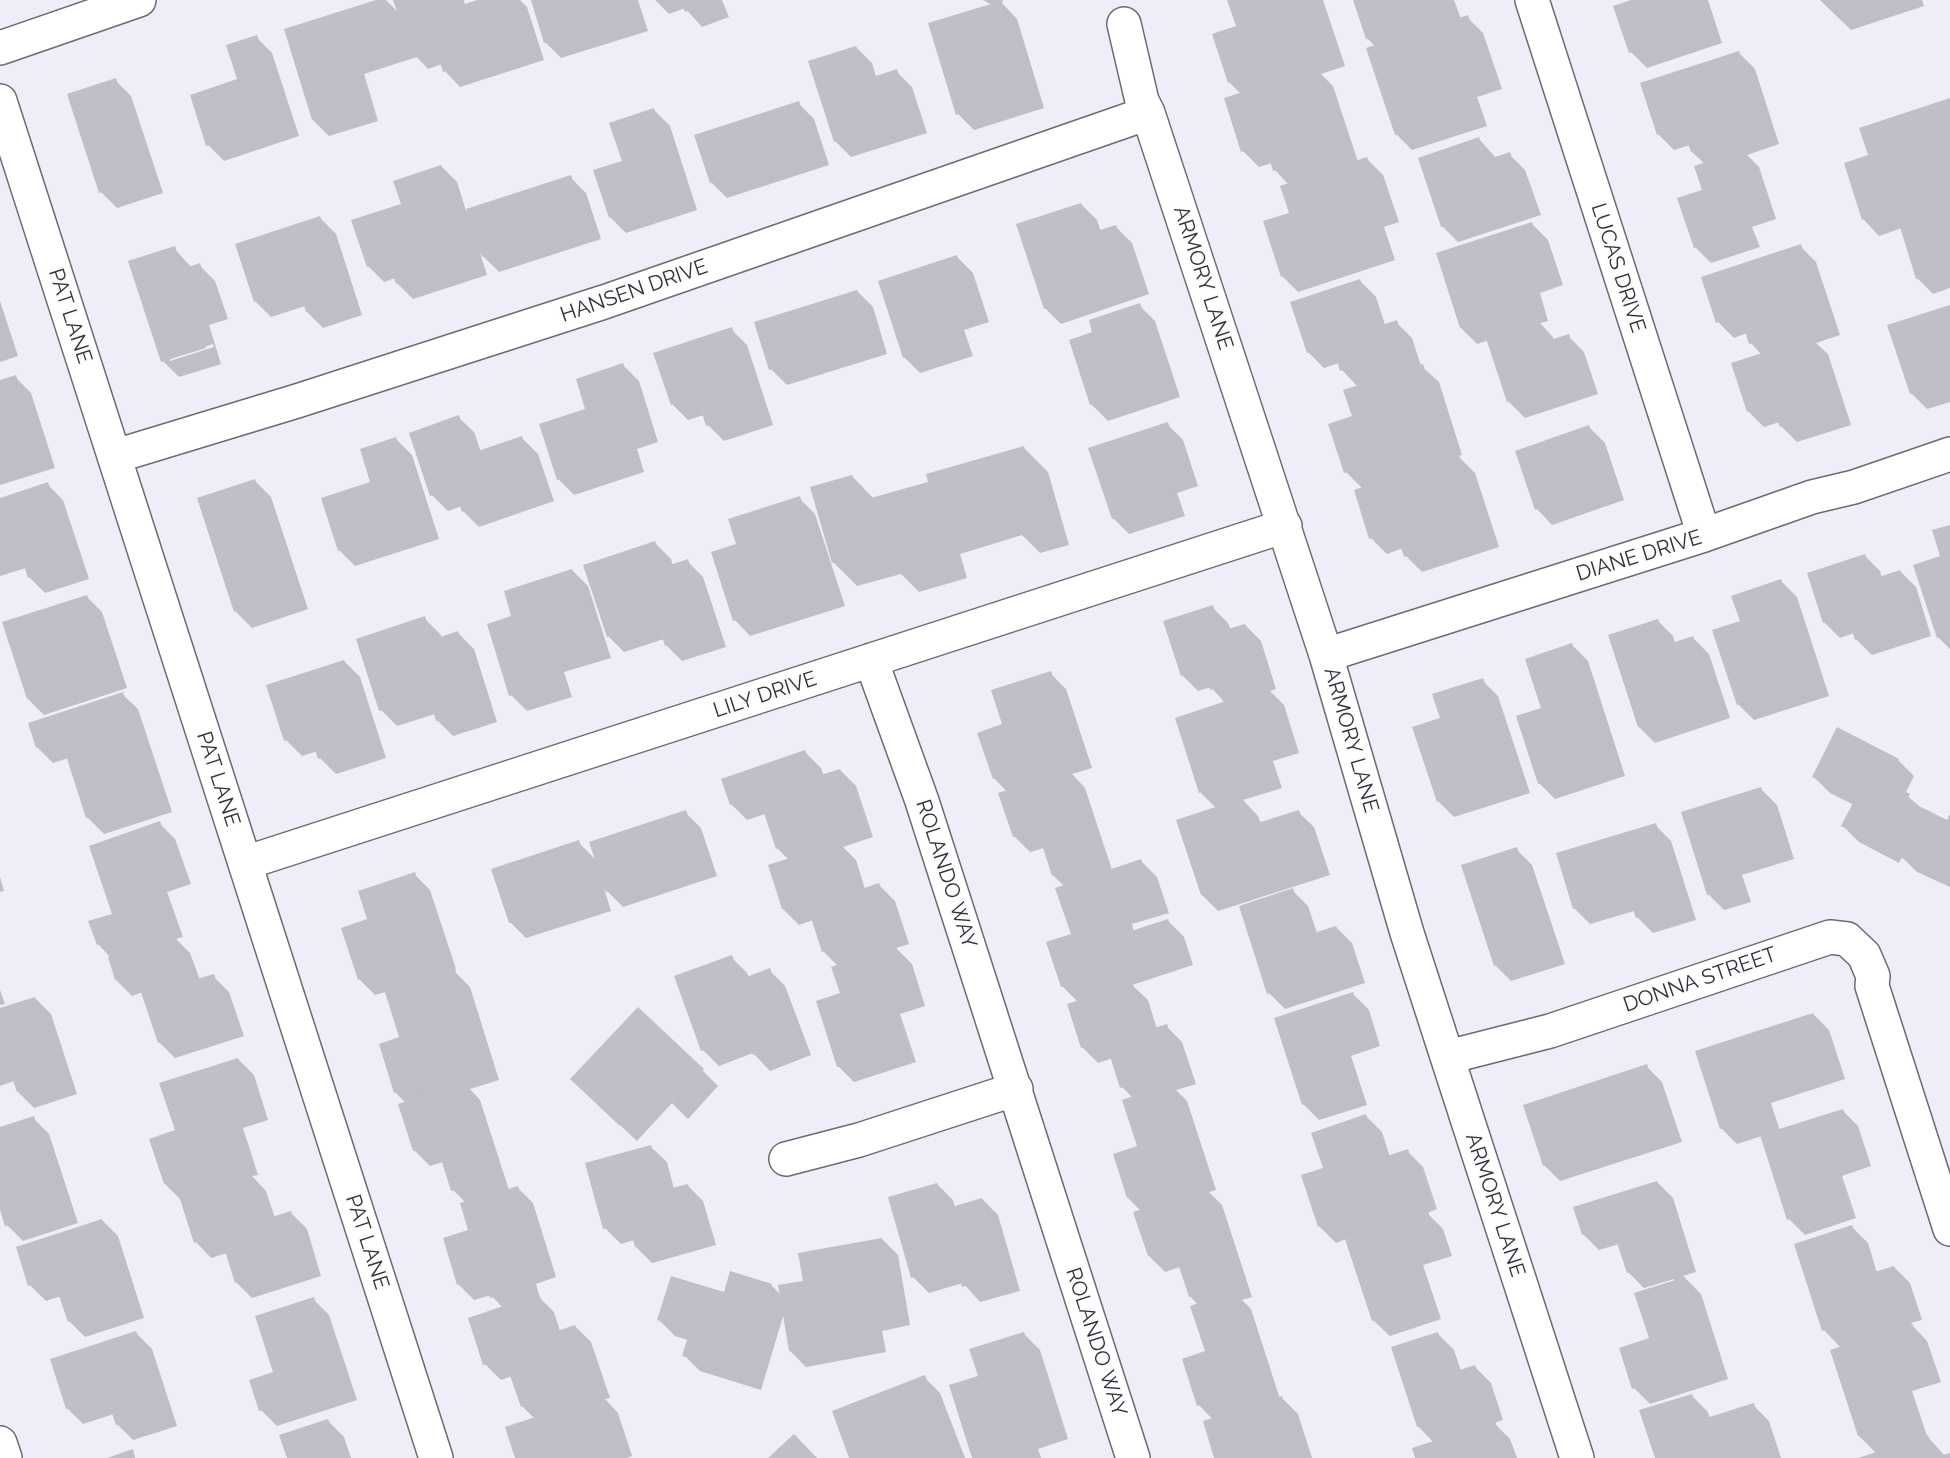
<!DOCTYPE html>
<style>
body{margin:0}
canvas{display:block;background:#f0ecf8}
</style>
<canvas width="1950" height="1458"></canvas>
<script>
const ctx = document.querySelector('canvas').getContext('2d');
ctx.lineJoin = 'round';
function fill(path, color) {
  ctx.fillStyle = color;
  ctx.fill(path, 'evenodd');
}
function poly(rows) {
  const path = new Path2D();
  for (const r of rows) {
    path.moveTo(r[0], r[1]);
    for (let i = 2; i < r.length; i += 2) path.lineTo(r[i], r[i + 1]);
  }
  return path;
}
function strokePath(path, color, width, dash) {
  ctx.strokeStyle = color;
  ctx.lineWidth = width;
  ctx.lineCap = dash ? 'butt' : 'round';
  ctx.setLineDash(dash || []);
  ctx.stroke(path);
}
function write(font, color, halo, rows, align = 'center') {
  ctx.font = font + ' Raleway,sans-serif';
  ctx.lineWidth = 4.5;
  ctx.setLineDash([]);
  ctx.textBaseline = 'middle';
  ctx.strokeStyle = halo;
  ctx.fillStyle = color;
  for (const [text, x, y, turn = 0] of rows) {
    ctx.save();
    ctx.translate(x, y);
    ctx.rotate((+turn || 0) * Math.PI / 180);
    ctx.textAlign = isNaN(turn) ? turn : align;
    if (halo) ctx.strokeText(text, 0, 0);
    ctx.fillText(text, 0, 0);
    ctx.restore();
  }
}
fill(poly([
 [381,0,386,0,399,13,395,0,464,0,465,5,482,0,520,0,527,7,544,60,460,87,445,71,442,64,428,69,417,57,364,74,378,121,329,136,313,120],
 [532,0,638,0,648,31,561,58,545,42],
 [655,0,722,0,729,17,702,27,685,8,669,14],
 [983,0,1003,0,1002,3,1017,19,1044,108,974,130,958,114,992,5],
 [1229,0,1323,0,1345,66,1321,74,1333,86,1358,162,1367,159,1383,175,1399,222,1384,227,1395,260,1298,292,1282,276,1291,214,1289,185,1275,170,1272,163,1259,167,1243,151,1241,94,1229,82,1238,27],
 [1355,0,1454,0,1461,19,1467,17,1483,33,1502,89,1477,97,1487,126,1412,150,1396,134,1376,47,1367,38],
 [1636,0,1708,0,1722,43,1647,68,1631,52],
 [1820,0,1922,0,1924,6,1851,30],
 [256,37,272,53,299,136,224,161,208,145,239,80],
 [856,47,872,63,876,77,896,71,912,87,927,133,851,157,835,141],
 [1739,53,1755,69,1779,144,1747,155,1759,167,1776,219,1752,227,1760,247,1711,263,1695,247,1704,191,1705,164,1692,152,1690,145,1674,150,1658,134],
 [115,80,131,96,163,193,117,208,101,192],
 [1950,100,1950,288,1933,294,1917,278,1902,228,1879,236,1864,220,1845,164,1869,156],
 [798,103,814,119,829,165,727,198,711,182],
 [654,110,670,126,697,210,626,233,610,217,623,162],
 [1479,139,1496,158,1509,154,1525,170,1541,215,1458,242,1442,226],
 [441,166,457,182,466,211,570,177,586,193,601,239,499,272,480,253,487,275,413,299,397,283,395,278,384,282,368,266,403,205],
 [1081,204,1097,220,1101,232,1116,227,1132,243,1149,294,1061,324,1045,308],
 [320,218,336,234,362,315,323,328,307,312,305,306,271,317,255,301],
 [1532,224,1548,240,1563,285,1540,293,1548,321,1540,323,1552,336,1554,340,1568,336,1584,352,1598,394,1525,418,1509,402,1489,340,1477,344,1461,328,1437,254],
 [1800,246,1816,262,1840,335,1816,343,1828,354,1851,425,1797,442,1781,426,1780,422,1764,427,1748,411,1762,355,1751,343,1747,333,1734,338,1718,322],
 [174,248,191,267,199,265,215,281,228,319,209,325,221,364,179,377,163,361],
 [213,344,214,347,170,361,170,358],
 [957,257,973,273,989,322,964,330,973,356,920,373,904,357],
 [1360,281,1376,297,1385,325,1396,322,1412,338,1421,366,1439,382,1462,455,1458,456,1475,473,1499,547,1422,572,1406,556,1403,548,1387,554,1371,538,1362,488,1346,472,1358,387,1342,370,1339,363,1324,368,1308,352],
 [857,291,873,307,887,354,787,385,771,369],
 [0,301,18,356,0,362],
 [1139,305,1155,321,1180,397,1108,421,1092,405,1071,341,1094,333],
 [1950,306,1950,402,1927,409,1911,393],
 [731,329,747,345,773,425,724,441,708,425,704,415,688,420,672,404],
 [623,365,639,381,658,442,637,449,644,472,574,495,558,479],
 [15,377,31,393,55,468,0,485,0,382],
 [458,417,474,432,481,452,522,438,538,454,554,501,479,527,463,511,462,506,448,511,432,495],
 [1167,424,1183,440,1198,486,1177,493,1185,516,1129,534,1113,518],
 [1589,427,1605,443,1624,500,1552,525,1537,509],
 [396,439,412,455,439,539,355,566,339,550],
 [1024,448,1048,472,1069,545,1040,553,1022,535,960,554,967,578,919,592,901,574,857,586,832,561,852,476,874,499,930,483],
 [255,481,271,497,308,609,252,628,236,612,199,499],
 [47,484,63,500,89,579,45,593,29,577,26,568,0,576,0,499],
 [799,498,815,514,845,606,750,636,735,620],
 [1950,526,1950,649,1938,637,1942,557],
 [655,543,671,559,673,566,687,561,703,577,726,647,682,661,666,645,664,639,624,652,608,636],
 [1864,555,1880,571,1882,577,1900,571,1916,587,1931,636,1872,655,1856,639,1854,633,1840,638,1824,622],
 [572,570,588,586,611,658,564,672,572,697,527,711,511,695,513,617],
 [1781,581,1797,597,1829,696,1754,720,1738,704,1742,622],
 [86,596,102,612,127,688,44,715,28,699],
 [1212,607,1228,623,1231,630,1245,625,1261,641,1276,689,1270,691,1284,705,1299,753,1273,761,1282,788,1243,800,1258,816,1261,824,1298,812,1314,827,1330,875,1218,911,1202,895,1178,821,1216,808,1201,793,1177,719,1225,703,1211,687,1198,691,1182,675],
 [424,618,440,634,442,638,458,633,474,649,497,722,453,736,437,720,435,714,397,726,381,710],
 [1657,620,1673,636,1675,643,1693,638,1709,654,1730,718,1655,743,1639,727,1610,636],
 [1572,645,1588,661,1625,776,1555,799,1539,783,1543,709],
 [344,661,360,677,386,758,336,774,320,758,318,751,302,756,286,740],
 [1050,673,1066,689,1092,768,1072,774,1085,788,1112,870,1141,861,1157,877,1169,913,1132,924,1134,932,1168,921,1184,937,1193,965,1132,985,1148,1000,1157,1029,1166,1026,1182,1042,1196,1084,1176,1090,1187,1101,1216,1190,1209,1192,1222,1205,1252,1297,1242,1300,1251,1309,1280,1399,1282,1398,1298,1414,1312,1458,1216,1458,1213,1420,1199,1405,1207,1352,1198,1305,1190,1296,1180,1267,1165,1272,1149,1256,1141,1211,1128,1198,1139,1147,1133,1098,1122,1087,1113,1058,1098,1063,1082,1047,1078,1002,1062,986,1073,935,1064,886,1053,875,1044,848,1030,852,1014,836,1007,792,994,778,1004,725],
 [1482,680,1498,696,1530,793,1454,817,1438,801,1442,719],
 [122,694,138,709,172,812,104,834,88,818,68,758,53,763,37,747],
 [805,752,821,768,824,776,840,770,856,786,873,837,843,847,856,860,865,889,879,885,895,901,909,944,896,948,912,964,925,1006,900,1014,916,1062,854,1082,838,1066,842,994,838,966,823,951,813,920,799,925,783,909,770,866,789,860,777,848,765,814,747,820,731,804],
 [1898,760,1914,776,1905,794,1925,811,1948,822,1950,818,1950,887,1917,872,1902,857,1899,863,1859,842,1843,826,1854,805,1830,793,1814,777],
 [1761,789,1777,805,1794,859,1742,875,1751,902,1724,910,1708,894],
 [685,812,701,828,717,876,623,907,604,888,611,911,526,938,510,922,578,842,597,861],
 [159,823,175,839,191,884,167,892,183,937,176,939,190,953,200,980,213,976,229,992,244,1036,175,1058,159,1042,143,992,132,996,116,980,109,958,111,958,98,944],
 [1655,825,1671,841,1696,920,1653,933,1637,917,1634,911,1590,924,1574,908],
 [1516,849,1532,865,1565,964,1511,981,1495,965],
 [414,874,430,890,456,969,453,970,470,987,499,1080,470,1089,480,1100,509,1190,517,1187,533,1203,556,1277,536,1284,540,1298,554,1312,560,1331,575,1326,591,1342,610,1398,605,1399,618,1413,632,1456,627,1458,516,1458,535,1419,522,1406,512,1376,501,1380,485,1364,503,1308,491,1295,474,1300,458,1284,470,1231,466,1203,453,1190,443,1162,430,1166,414,1150,406,1103,396,1093,380,1045,401,1038,386,992,375,995,359,979,369,920],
 [0,877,4,891,0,892],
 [1292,890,1308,906,1317,933,1336,927,1352,943,1365,983,1285,1009,1269,993],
 [731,957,747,973,749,978,769,970,785,986,811,1055,770,1071,753,1053,719,1066,703,1050],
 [0,990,5,1004,0,1005],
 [1353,994,1369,1010,1380,1046,1351,1056,1367,1105,1319,1120,1303,1104],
 [35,998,51,1014,77,1094,34,1108,18,1092,14,1081,0,1086,0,1010],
 [1813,1014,1829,1030,1845,1079,1771,1103,1780,1131,1842,1110,1858,1126,1871,1166,1842,1176,1856,1218,1805,1235,1789,1219,1762,1136,1737,1144,1721,1128],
 [238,1059,254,1075,268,1120,243,1128,258,1175,252,1176,266,1191,275,1218,291,1213,307,1229,321,1276,252,1298,236,1282,227,1253,211,1258,196,1242,181,1200,165,1184,151,1140,177,1131],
 [1646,1066,1662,1082,1682,1142,1560,1181,1544,1165],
 [702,1070,718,1086,688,1119,672,1103,637,1141,588,1095],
 [1366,1116,1382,1132,1390,1157,1407,1151,1423,1167,1437,1209,1427,1213,1443,1229,1452,1256,1423,1265,1441,1319,1390,1336,1374,1321,1346,1239,1336,1243,1320,1227,1303,1176,1324,1169],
 [33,1118,49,1134,78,1223,23,1241,7,1225,0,1205,0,1128],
 [651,1147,667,1162,674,1189,687,1185,703,1201,716,1245,652,1263,636,1247,634,1240,621,1244,605,1228],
 [1657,1182,1673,1198,1696,1272,1683,1276,1701,1294,1728,1379,1650,1404,1634,1388,1651,1339,1675,1282,1674,1279,1644,1288,1628,1272,1619,1244,1599,1250,1583,1234],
 [937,1184,953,1200,955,1208,982,1199,998,1215,1020,1291,980,1302,963,1283,929,1293,913,1277],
 [102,1220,118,1236,144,1318,85,1337,69,1321,61,1296,46,1301,30,1285],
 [1852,1227,1868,1243,1877,1273,1894,1267,1910,1283,1922,1320,1910,1323,1927,1341,1941,1382,1912,1391,1927,1436,1945,1456,1950,1454,1950,1458,1864,1458,1876,1453,1859,1436,1841,1348,1824,1330],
 [882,1239,898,1255,910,1325,882,1331,886,1352,806,1367,790,1351,784,1313,761,1390,700,1371,684,1355,688,1340,675,1336,659,1320,725,1294,771,1285,781,1295],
 [313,1299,329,1315,357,1400,277,1426,261,1410,275,1373],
 [136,1333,152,1349,177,1426,133,1440,117,1424,114,1414,83,1424,67,1408],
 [1024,1334,1040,1350,1068,1439,1038,1449,1041,1458,973,1458,980,1377],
 [1438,1334,1454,1350,1461,1371,1475,1367,1491,1383,1503,1420,1494,1423,1510,1439,1517,1458,1417,1458,1434,1443,1418,1426],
 [924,1377,940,1393,965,1458,851,1458],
 [1692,1396,1708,1412,1710,1419,1753,1405,1769,1421,1781,1458,1656,1458],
 [328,1421,344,1437,351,1458,289,1458]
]), '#0003');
fill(poly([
 [376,0,386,0,399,42,349,58,363,105,312,120,284,29],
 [393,0,454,0,456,7,477,0,515,0,529,44,443,72,435,46,411,53],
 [531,0,628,0,633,15,544,43],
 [680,0,715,0,685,12],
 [1227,0,1314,0,1330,50,1228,83,1212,34,1236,26],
 [1353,0,1445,0,1449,12,1366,39],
 [1631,0,1698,0,1707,27,1629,53,1613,6],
 [1001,1,1029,93,956,115,928,23],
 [1468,15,1487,73,1462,81,1472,110,1395,135,1366,48],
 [257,35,284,121,206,146,190,95,237,79,226,45],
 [856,46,867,79,897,69,912,117,834,142,808,61],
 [1739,51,1764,129,1691,152,1682,126,1657,135,1640,83],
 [1317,68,1343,148,1273,171,1265,145,1241,152,1224,98],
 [116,78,148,177,99,193,67,94],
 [1950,98,1950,163,1944,165,1950,182,1950,192,1862,220,1844,163,1868,155,1859,128],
 [799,101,814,149,710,183,694,135],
 [654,108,682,194,609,218,593,170,622,161,609,123],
 [1479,137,1486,160,1510,152,1526,199,1441,227,1418,158],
 [1743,150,1761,203,1737,211,1745,231,1694,248,1677,198,1702,190,1694,166],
 [1367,157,1384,206,1369,211,1380,244,1281,277,1263,221,1289,213,1280,186],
 [441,165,472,259,396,284,388,260,367,267,351,220,401,204,393,181],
 [571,175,586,223,482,257,466,209],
 [1081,203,1091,233,1116,225,1134,278,1044,309,1016,224],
 [1950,211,1950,282,1945,269,1916,279,1900,227],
 [320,216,347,299,306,312,298,287,254,302,235,244],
 [1532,222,1548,269,1525,277,1533,305,1460,328,1436,253],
 [1801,244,1825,319,1749,344,1740,315,1716,323,1701,277],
 [175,246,182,269,200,263,213,303,194,309,206,348,161,362,128,261],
 [957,255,974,306,949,314,958,340,903,358,878,281],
 [1360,279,1376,327,1397,320,1406,350,1340,371,1332,345,1307,353,1290,302],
 [857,290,872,338,769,370,754,322],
 [1140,303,1165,381,1090,405,1069,340,1092,332,1089,320],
 [1950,305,1950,381,1910,394,1887,325],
 [1537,318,1544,342,1569,334,1583,378,1507,402,1485,335],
 [732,327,758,409,706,426,697,396,671,405,653,353],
 [1812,337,1836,409,1780,427,1772,403,1747,412,1731,363],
 [623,363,643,426,622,433,629,456,557,480,539,424,585,409,576,379],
 [1423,364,1447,439,1344,473,1328,424,1352,416,1343,390],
 [16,375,40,452,0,465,0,380],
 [459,415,472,453,522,436,540,485,462,512,454,488,430,496,409,433],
 [1168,422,1183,470,1162,477,1170,500,1112,519,1088,448],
 [1589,425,1609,484,1535,510,1515,451],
 [396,437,424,523,338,551,321,498,370,482,360,449],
 [1024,446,1046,521,1015,530,1009,509,937,530,944,554,894,569,888,547,832,563,810,487,852,475,860,501,928,482,926,474],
 [1459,455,1484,531,1404,557,1396,530,1369,539,1354,490],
 [255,479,293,593,234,612,197,498],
 [48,482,74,563,28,578,19,549,0,556,0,498],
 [800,496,830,590,733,621,711,552,736,544,728,519],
 [1950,525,1950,634,1937,638,1913,565,1940,556,1932,530],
 [655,541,664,567,688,559,711,631,665,646,657,620,607,637,583,565],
 [1865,554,1873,579,1900,570,1916,620,1855,640,1847,615,1823,623,1807,573],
 [572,569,596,642,549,656,557,681,509,696,487,624,511,616,504,591],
 [1781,579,1814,680,1737,705,1712,630,1740,621,1731,596],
 [87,595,112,672,27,699,2,622],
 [1213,605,1221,631,1245,624,1261,673,1210,690,1203,669,1181,676,1163,621],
 [425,616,432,640,458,631,482,706,436,721,428,695,379,711,356,639],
 [1658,619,1666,645,1693,636,1715,702,1638,727,1608,635],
 [1572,643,1610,760,1538,784,1516,716,1541,708,1525,659],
 [344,660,371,742,318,759,310,733,284,741,266,685],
 [1051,671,1077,752,993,779,977,733,1002,724,991,690],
 [1483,678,1515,777,1437,802,1412,727,1440,718,1432,694],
 [1268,687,1284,737,1258,745,1267,772,1199,793,1175,718],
 [123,692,157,796,86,818,61,740,36,748,28,723],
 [1837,727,1899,759,1887,782,1910,794,1883,848,1841,826,1855,799,1812,777],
 [805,750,814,777,840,769,858,821,776,849,758,795,730,805,721,779],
 [1070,770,1099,860,1052,876,1037,829,1013,837,998,793],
 [1761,787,1779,843,1727,859,1736,886,1707,895,1681,812],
 [1243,798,1251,825,1299,810,1315,859,1201,895,1176,820],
 [1921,807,1947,820,1950,814,1950,857,1942,876,1899,857],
 [686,810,702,860,606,892,589,842],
 [160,821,176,868,152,876,168,921,97,945,88,921,112,914,89,846],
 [1656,823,1681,904,1636,918,1627,892,1573,909,1556,853],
 [579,840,596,895,509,923,491,869],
 [840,842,856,891,879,883,894,928,822,952,806,902,782,909,768,865],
 [1517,847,1550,948,1494,966,1461,865],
 [1141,859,1154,897,1117,909,1125,933,1168,919,1178,949,1061,987,1046,942,1071,934,1055,888],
 [415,872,441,953,358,980,341,928,367,919,358,891],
 [1293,888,1308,935,1336,926,1350,967,1267,994,1239,906],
 [175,935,190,981,214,974,229,1020,158,1043,135,974,115,980,108,957],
 [896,946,910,990,885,998,901,1046,837,1067,816,1001,840,993,831,967],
 [732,955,741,979,770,968,796,1039,753,1055,745,1035,701,1051,674,976],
 [455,969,484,1064,394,1093,379,1044,399,1037,385,992],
 [1132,983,1148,1030,1167,1024,1181,1068,1120,1088,1105,1040,1081,1048,1067,1004],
 [1353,992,1365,1031,1336,1040,1352,1089,1302,1105,1274,1018],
 [35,997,62,1078,17,1092,7,1063,0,1065,0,1008],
 [638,1007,704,1069,671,1104,655,1089,620,1126,570,1079],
 [1813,1013,1830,1063,1756,1087,1765,1114,1720,1129,1695,1051],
 [238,1058,253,1104,228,1112,243,1159,164,1184,149,1139,175,1130,159,1083],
 [1647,1064,1667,1126,1543,1166,1523,1105],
 [465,1082,495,1176,451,1191,436,1143,413,1151,398,1104],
 [1171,1083,1201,1174,1127,1198,1113,1154,1137,1146,1122,1100],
 [1843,1109,1856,1150,1827,1160,1841,1202,1787,1220,1760,1135],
 [1366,1114,1381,1158,1408,1149,1422,1193,1318,1227,1301,1175,1323,1168,1311,1133],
 [34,1116,63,1207,5,1226,0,1210,0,1127],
 [651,1145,664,1190,688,1184,701,1229,635,1247,628,1222,603,1229,585,1163],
 [251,1173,266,1219,291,1211,306,1260,235,1283,220,1235,194,1243,179,1196],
 [1657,1181,1681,1256,1627,1273,1611,1225,1582,1235,1573,1207],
 [937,1183,945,1209,982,1198,1005,1275,962,1287,956,1265,911,1278,888,1197],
 [518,1186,541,1262,521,1268,527,1287,490,1298,484,1276,457,1285,443,1238,468,1230,460,1203],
 [1207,1188,1237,1281,1189,1297,1173,1248,1148,1256,1133,1212],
 [1428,1211,1437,1240,1408,1250,1426,1303,1372,1321,1345,1239],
 [102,1219,129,1302,68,1322,53,1278,28,1286,16,1247],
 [1852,1225,1868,1274,1894,1266,1907,1304,1822,1331,1794,1244],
 [882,1238,895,1310,867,1315,871,1337,789,1351,778,1285,803,1281,798,1253],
 [730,1271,772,1284,745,1375,682,1356,690,1330,657,1320,671,1276,724,1292],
 [1685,1277,1713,1363,1632,1389,1619,1348,1649,1338,1634,1293],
 [1235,1291,1265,1384,1197,1406,1182,1359,1205,1351,1190,1306],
 [539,1294,551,1333,575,1325,595,1382,521,1407,504,1358,483,1365,468,1318],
 [314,1297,342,1384,259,1411,249,1380,273,1372,255,1316],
 [1912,1323,1926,1366,1897,1375,1911,1419,1858,1436,1830,1350],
 [136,1331,162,1410,116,1425,106,1396,66,1409,50,1359],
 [1024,1332,1053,1423,1023,1433,1031,1458,972,1458,949,1385,978,1376,969,1349],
 [1438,1332,1451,1373,1475,1365,1488,1404,1417,1427,1391,1347],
 [925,1375,953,1451,933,1458,897,1458,894,1449,871,1458,849,1458,832,1411],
 [1692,1394,1700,1420,1754,1403,1770,1456,1764,1458,1655,1458,1639,1410],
 [603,1395,617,1440,593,1448,596,1458,515,1458,505,1427],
 [1282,1396,1302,1458,1214,1458,1203,1421],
 [328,1419,341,1458,287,1458,279,1435],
 [1495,1421,1507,1458,1415,1458,1412,1448],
 [794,1434,817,1458,768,1458],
 [1928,1435,1935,1457,1950,1453,1950,1458,1858,1458],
 [133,1449,135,1458,107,1458]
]), '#c1bdc9');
const street = poly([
 [1532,0,1704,535],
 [1124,24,1142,101,1148,113,1326,655,1407,933,1577,1458],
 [0,48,139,0],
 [0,101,436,1458],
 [116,456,297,401,604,302,1148,113],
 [1326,655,1704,535,1812,497,1854,487,1950,454],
 [871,660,922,801,1133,1458],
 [245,863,1285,526],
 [1448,1057,1550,1031,1830,937,1847,939,1864,955,1873,976,1872,986,1950,1229],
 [786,1159,859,1140,1016,1089],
 [0,1443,5,1458]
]);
strokePath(street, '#6d6a74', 36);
strokePath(street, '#fff', 33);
write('21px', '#323035', '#fcfbfd', [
 ["LUCAS DRIVE",1618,268,72],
 ["ARMORY LANE",1203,278,72],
 ["HANSEN DRIVE",634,291,-19],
 ["PAT LANE",70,316,72],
 ["DIANE DRIVE",1639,556,-17],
 ["LILY DRIVE",765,695,-18],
 ["ARMORY LANE",1351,740,74],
 ["PAT LANE",218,779,72],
 ["ROLANDO WAY",946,874,72],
 ["DONNA STREET",1700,980,-19],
 ["ARMORY LANE",1495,1205,72],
 ["PAT LANE",367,1242,72],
 ["ROLANDO WAY",1096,1342,72]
]);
</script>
